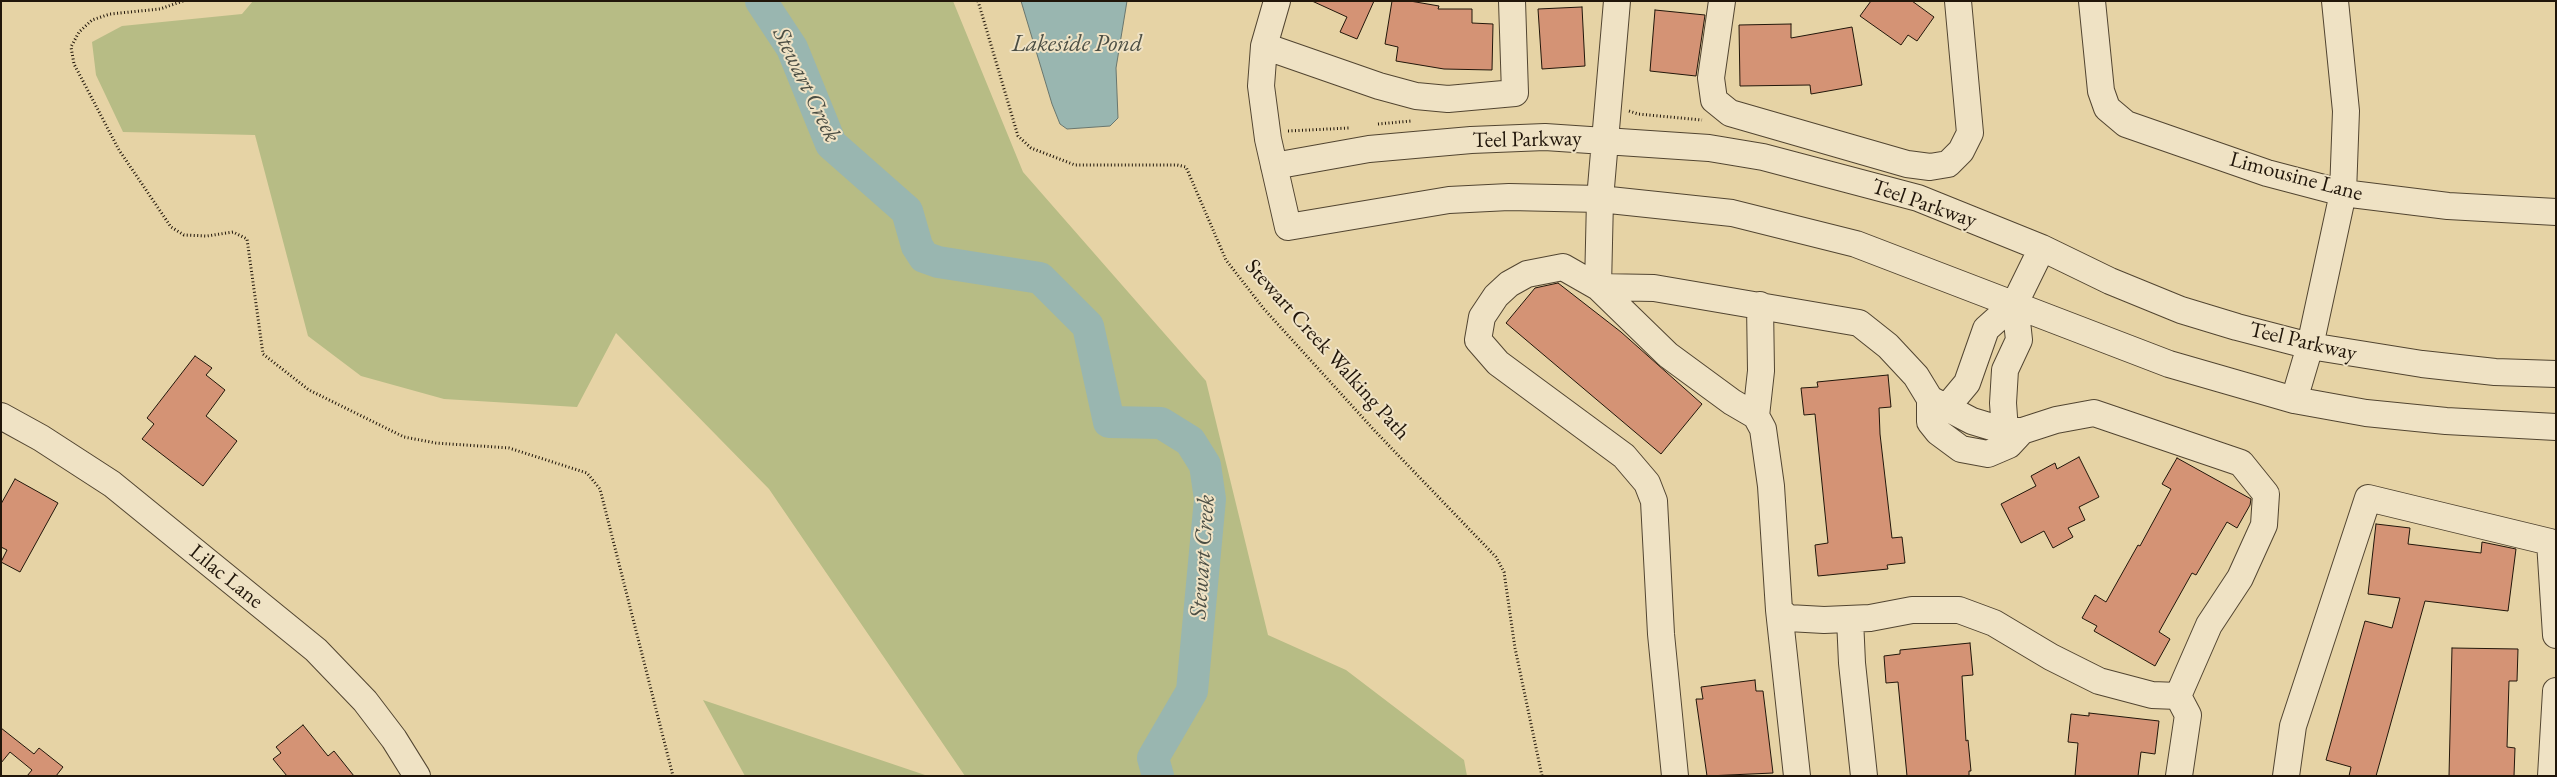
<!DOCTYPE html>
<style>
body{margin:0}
#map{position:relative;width:2557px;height:777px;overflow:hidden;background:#e6d3a5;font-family:"EB Garamond",serif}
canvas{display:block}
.frame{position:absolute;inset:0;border:2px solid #21160a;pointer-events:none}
</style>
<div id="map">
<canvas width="2557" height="777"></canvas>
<div class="frame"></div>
</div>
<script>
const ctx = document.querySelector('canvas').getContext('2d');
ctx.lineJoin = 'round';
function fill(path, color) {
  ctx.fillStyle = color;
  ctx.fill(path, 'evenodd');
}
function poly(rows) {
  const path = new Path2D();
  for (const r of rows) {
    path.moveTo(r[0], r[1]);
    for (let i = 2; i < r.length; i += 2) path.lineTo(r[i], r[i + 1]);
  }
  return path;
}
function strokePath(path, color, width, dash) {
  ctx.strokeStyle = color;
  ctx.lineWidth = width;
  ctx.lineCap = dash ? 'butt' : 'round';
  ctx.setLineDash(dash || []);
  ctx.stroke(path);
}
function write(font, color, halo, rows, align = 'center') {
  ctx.font = font + ' "EB Garamond",serif';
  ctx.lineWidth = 4;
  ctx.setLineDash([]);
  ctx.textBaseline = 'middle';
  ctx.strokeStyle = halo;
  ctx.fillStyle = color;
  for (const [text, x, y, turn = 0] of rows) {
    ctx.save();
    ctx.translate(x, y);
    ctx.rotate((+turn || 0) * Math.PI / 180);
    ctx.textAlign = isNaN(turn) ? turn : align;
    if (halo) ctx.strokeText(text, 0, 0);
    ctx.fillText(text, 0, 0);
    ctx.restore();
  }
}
fill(poly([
 [253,1,953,1,1023,172,1206,381,1268,635,1346,670,1464,760,1467,776,965,776,769,489,616,333,577,407,444,399,361,376,308,336,255,135,123,132,96,75,92,42,122,26,242,14],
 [703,700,928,776,745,776]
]), '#b7bc85');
const water = poly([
 [1021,1,1127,1,1116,68,1118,118,1110,126,1067,129,1060,124,1052,104,1021,1]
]);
fill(water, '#99b6b0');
strokePath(water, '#69766e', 1);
strokePath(poly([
 [761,1,792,48,831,144,907,211,917,246,924,257,938,262,1040,278,1088,326,1109,422,1161,423,1190,441,1205,465,1210,499,1192,691,1153,758,1158,776]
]), '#99b6b0', 32);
const building = poly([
 [1312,1,1374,1,1357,39,1340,32,1347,17,1312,1],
 [1392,1,1410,1,1439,6,1438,9,1472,9,1472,23,1493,24,1492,70,1444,69,1396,61,1398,47,1385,44,1392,1],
 [1871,1,1912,1,1934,17,1917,41,1908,35,1901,45,1860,16,1871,1],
 [1582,7,1585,66,1542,69,1538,9,1582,7],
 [1655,10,1705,15,1696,76,1650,71,1655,10],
 [1791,24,1791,38,1852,27,1862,85,1811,94,1810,85,1740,86,1739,25,1791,24],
 [1558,283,1621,332,1702,404,1661,454,1506,323,1535,288,1558,283],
 [195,356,212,368,206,375,225,390,206,416,237,441,203,486,142,439,154,424,147,418,195,356],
 [1888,375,1891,407,1879,408,1880,434,1892,538,1902,537,1905,563,1887,565,1888,569,1818,576,1815,545,1828,543,1815,414,1804,415,1801,388,1818,387,1817,382,1888,375],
 [2079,457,2099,497,2079,507,2085,520,2068,528,2073,537,2053,548,2044,531,2021,543,2001,504,2036,486,2031,476,2055,463,2057,469,2079,457],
 [2177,458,2251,499,2250,505,2237,528,2227,522,2196,575,2192,573,2159,632,2170,639,2155,666,2094,631,2097,626,2082,618,2095,595,2106,602,2138,545,2140,546,2171,489,2162,484,2177,458],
 [15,479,58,503,20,572,1,562,7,550,1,547,1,504,15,479],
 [2376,524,2410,528,2408,544,2481,553,2482,542,2516,549,2508,611,2425,601,2376,776,2349,776,2351,767,2326,760,2365,621,2392,628,2400,598,2368,594,2376,524],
 [1970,643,1973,675,1962,676,1966,741,1968,740,1971,771,1969,771,1969,776,1907,776,1898,682,1886,683,1884,656,1900,654,1900,650,1970,643],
 [2452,648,2518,649,2517,681,2509,681,2507,747,2515,748,2514,776,2449,776,2452,648],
 [1755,680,1756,691,1763,691,1773,773,1707,776,1696,699,1703,699,1701,687,1755,680],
 [2089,713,2159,721,2155,754,2141,752,2138,776,2075,776,2078,743,2068,742,2071,714,2089,716,2089,713],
 [303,725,328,756,334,751,354,776,287,776,273,759,281,753,276,747,303,725],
 [1,728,34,754,39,748,63,767,56,776,27,776,32,770,10,752,1,763,1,728]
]);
fill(building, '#d49375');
strokePath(building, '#21160a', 1);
const minor = poly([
 [1277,1,1264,46,1261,86,1268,139,1288,227,1449,200,1509,197,1600,199,1732,213,1856,244,2169,364,2294,400,2366,413,2446,421,2556,427],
 [1617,1,1600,199,1598,287,1654,288,1859,323,1888,346,1916,376,1930,399,1972,421,2005,431,2022,431,2056,420,2094,413,2241,463,2266,494,2264,525,2240,578,2209,625,2178,696],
 [1722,1,1711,78,1714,100,1730,113,1907,164,1930,167,1948,164,1961,151,1970,133,1958,1],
 [2092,1,2101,91,2107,108,2126,124,2267,173,2343,193,2448,206,2556,212],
 [1264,46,1379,86,1416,96,1448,99,1515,93,1512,1],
 [1274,166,1369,149,1471,140,1545,137,1709,148,1763,157,1918,198,2042,248,2110,281,2181,310,2237,327,2310,346,2422,364,2495,372,2556,374],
 [1930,399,1930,422,1938,432,1961,449,1988,454,2009,445,2022,431],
 [2294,400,2310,346,2343,193,2346,111,2335,1],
 [1947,407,1967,383,1986,329,2015,303,2042,248],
 [1,416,41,438,112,484,316,650,365,701,394,739,417,776],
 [1756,416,1761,371,1760,305],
 [2005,431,2003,403,2005,370,2019,340,2015,303],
 [1779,610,1797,776],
 [1850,619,1852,663,1864,776],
 [1675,776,1661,634,1654,501,1647,483,1624,456,1498,363,1478,340,1482,317,1496,296,1509,284,1527,274,1563,267,1598,287,1668,355,1732,402,1756,416,1763,429,1771,486,1779,610,1788,618,1824,620,1870,618,1912,610,1959,610,1994,623,2051,657,2099,681,2152,695,2178,696,2188,715,2179,776],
 [2286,776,2293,726,2368,498,2550,542,2556,635],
 [2551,776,2556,691]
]);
strokePath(minor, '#524531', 28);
strokePath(poly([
 [183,1,160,9,110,14,92,20,79,32,71,47,74,64,119,150,171,227,184,235,207,236,233,232,247,239,263,354,309,390,404,437,436,443,509,448,587,473,600,489,673,776],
 [978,1,1018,136,1031,148,1075,165,1177,165,1186,167,1226,260,1264,309,1374,430,1496,557,1504,572,1515,648,1542,776],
 [1629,111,1638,114,1702,120],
 [1378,124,1411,121],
 [1288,131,1349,128]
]), '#21160a', 3, [1, 2.5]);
strokePath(minor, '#efe2c4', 26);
write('22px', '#21160a', '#efe2c4', [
 ["Teel Parkway",1527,140,-1],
 ["Limousine Lane",2296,177,15],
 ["Teel Parkway",1924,204,19],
 ["Teel Parkway",2303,342,13],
 ["Stewart Creek Walking Path",1327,350,48],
 ["Lilac Lane",226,577,39]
]);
write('italic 24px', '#4b4e44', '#efe2c4', [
 ["Lakeside Pond",1077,44],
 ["Stewart Creek",806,85,64],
 ["Stewart Creek",1203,557,-86]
]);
</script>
